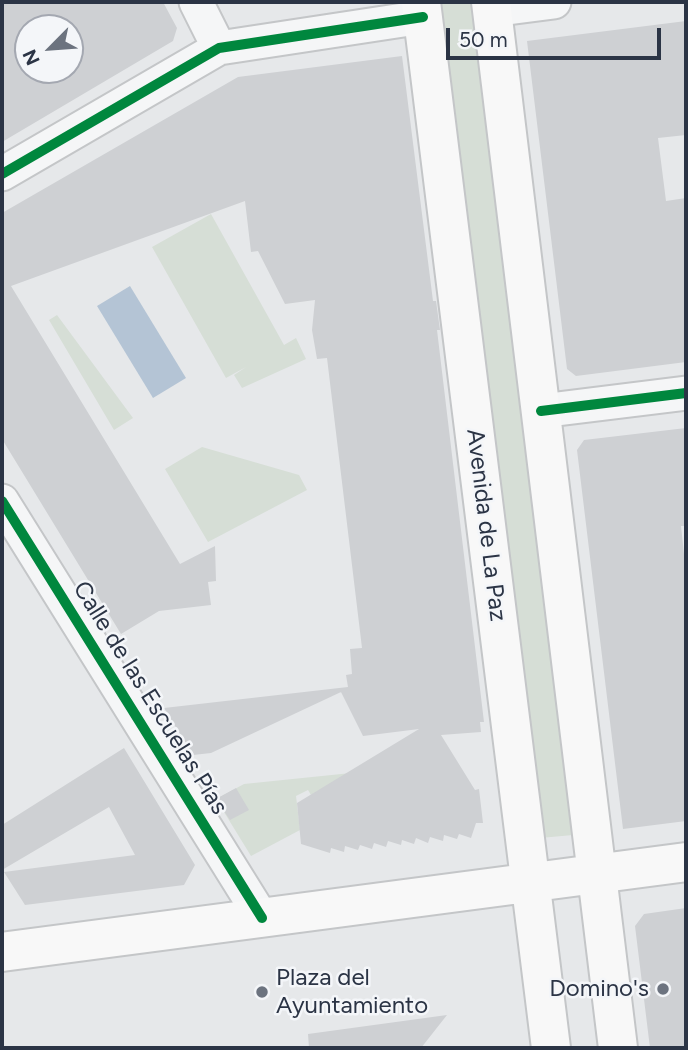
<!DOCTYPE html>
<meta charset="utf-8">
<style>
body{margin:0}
#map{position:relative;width:688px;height:1050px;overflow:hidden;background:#e6e8ea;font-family:Figtree,sans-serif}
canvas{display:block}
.frame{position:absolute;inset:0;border:4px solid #2b3445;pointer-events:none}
.north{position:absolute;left:14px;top:14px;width:70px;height:70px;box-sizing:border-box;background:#f4f6f9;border:2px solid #a4a8b1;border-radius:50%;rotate:245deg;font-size:19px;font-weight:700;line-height:28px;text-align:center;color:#2b3445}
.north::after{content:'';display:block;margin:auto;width:24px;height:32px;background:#6c737f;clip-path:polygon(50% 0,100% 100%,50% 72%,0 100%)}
.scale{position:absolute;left:446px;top:28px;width:215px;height:32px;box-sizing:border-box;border:4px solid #2b3445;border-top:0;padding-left:9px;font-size:21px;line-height:24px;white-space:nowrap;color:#2b3445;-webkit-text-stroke:5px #f4f6f9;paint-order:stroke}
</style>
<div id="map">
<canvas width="688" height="1050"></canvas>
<div class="frame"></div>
<div class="north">N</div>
<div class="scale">50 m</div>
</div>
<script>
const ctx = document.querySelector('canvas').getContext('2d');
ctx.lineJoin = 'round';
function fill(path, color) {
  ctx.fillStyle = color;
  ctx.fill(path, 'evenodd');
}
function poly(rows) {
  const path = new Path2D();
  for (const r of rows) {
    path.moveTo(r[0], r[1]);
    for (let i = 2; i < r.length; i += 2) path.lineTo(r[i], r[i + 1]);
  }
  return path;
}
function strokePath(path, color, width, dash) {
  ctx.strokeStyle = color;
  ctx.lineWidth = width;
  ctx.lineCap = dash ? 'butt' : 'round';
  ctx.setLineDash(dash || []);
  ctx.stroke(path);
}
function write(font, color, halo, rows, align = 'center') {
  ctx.font = font + ' Figtree,sans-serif';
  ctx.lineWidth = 5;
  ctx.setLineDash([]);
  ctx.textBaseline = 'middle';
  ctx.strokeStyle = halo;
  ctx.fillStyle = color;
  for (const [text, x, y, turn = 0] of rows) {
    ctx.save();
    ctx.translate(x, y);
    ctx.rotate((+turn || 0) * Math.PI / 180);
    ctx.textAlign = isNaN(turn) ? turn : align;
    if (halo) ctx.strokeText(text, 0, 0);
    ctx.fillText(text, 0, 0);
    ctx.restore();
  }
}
fill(poly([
 [432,2,475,2,573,835,540,838],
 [211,214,284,345,296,338,306,359,242,388,234,375,246,367,226,378,152,247],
 [57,315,133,418,114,430,49,320],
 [202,447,299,475,307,490,208,542,165,469],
 [351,773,311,795,308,790,296,796,300,830,251,856,216,799,244,784]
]), '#d6ded6');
fill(poly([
 [130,286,186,378,153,398,97,306]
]), '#b4c4d5');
fill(poly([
 [2,2,163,2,177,28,173,41,2,142],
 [28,28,70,28,70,70,28,70],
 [686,21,686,135,658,138,666,201,686,198,686,362,576,376,567,369,527,41],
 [402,56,433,301,436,301,440,330,437,330,484,722,480,722,481,732,441,735,475,790,479,789,483,823,476,823,471,838,459,834,457,839,444,835,443,841,430,837,428,843,416,838,414,844,402,840,401,845,388,841,386,847,374,843,372,849,360,845,358,850,345,846,344,852,331,848,330,853,301,844,297,803,419,729,363,736,340,690,341,692,211,753,193,755,164,708,348,687,346,675,352,674,350,649,362,648,327,358,317,359,312,330,315,300,285,304,258,251,251,252,245,201,11,286,180,564,215,546,216,581,208,582,211,605,159,611,121,634,2,439,2,213,238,77],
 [686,428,686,526,681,526,686,573,686,821,623,829,577,450,584,440],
 [124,748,195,865,184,885,25,905,4,872,135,855,109,807,2,870,2,825],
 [236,788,249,810,230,820,216,799],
 [686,908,686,1048,650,1048,635,926,644,914],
 [447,1015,421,1048,309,1048,308,1034]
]), '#ced0d3');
const minor = poly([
 [196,2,219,48],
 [492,10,554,2],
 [2,174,219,48,423,17],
 [541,411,686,393],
 [2,501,262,918]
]);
const secondary = poly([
 [421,2,551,1048],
 [491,2,618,1048],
 [2,952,686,862]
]);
strokePath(minor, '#c4c6c8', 37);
strokePath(secondary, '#c4c6c8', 42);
strokePath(minor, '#f5f6f7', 33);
strokePath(secondary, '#f8f8f8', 38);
strokePath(poly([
 [2,174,219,48,423,17],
 [541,411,686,393],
 [2,501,262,918]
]), '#00873e', 10);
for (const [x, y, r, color] of [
 [663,989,7,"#6c737f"],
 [262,992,7,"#6c737f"]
]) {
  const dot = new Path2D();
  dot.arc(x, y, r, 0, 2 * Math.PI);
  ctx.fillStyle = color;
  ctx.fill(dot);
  strokePath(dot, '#f4f6f9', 2.5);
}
write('24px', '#2b3445', '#f4f6f9', [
 ["Avenida de La Paz",486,525,83],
 ["Calle de las Escuelas Pías",150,698,58]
]);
write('24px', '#2b3445', '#f4f6f9', [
 ["Plaza del",276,978],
 ["Ayuntamiento",276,1006],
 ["Domino's",649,989,"right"]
], 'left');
</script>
